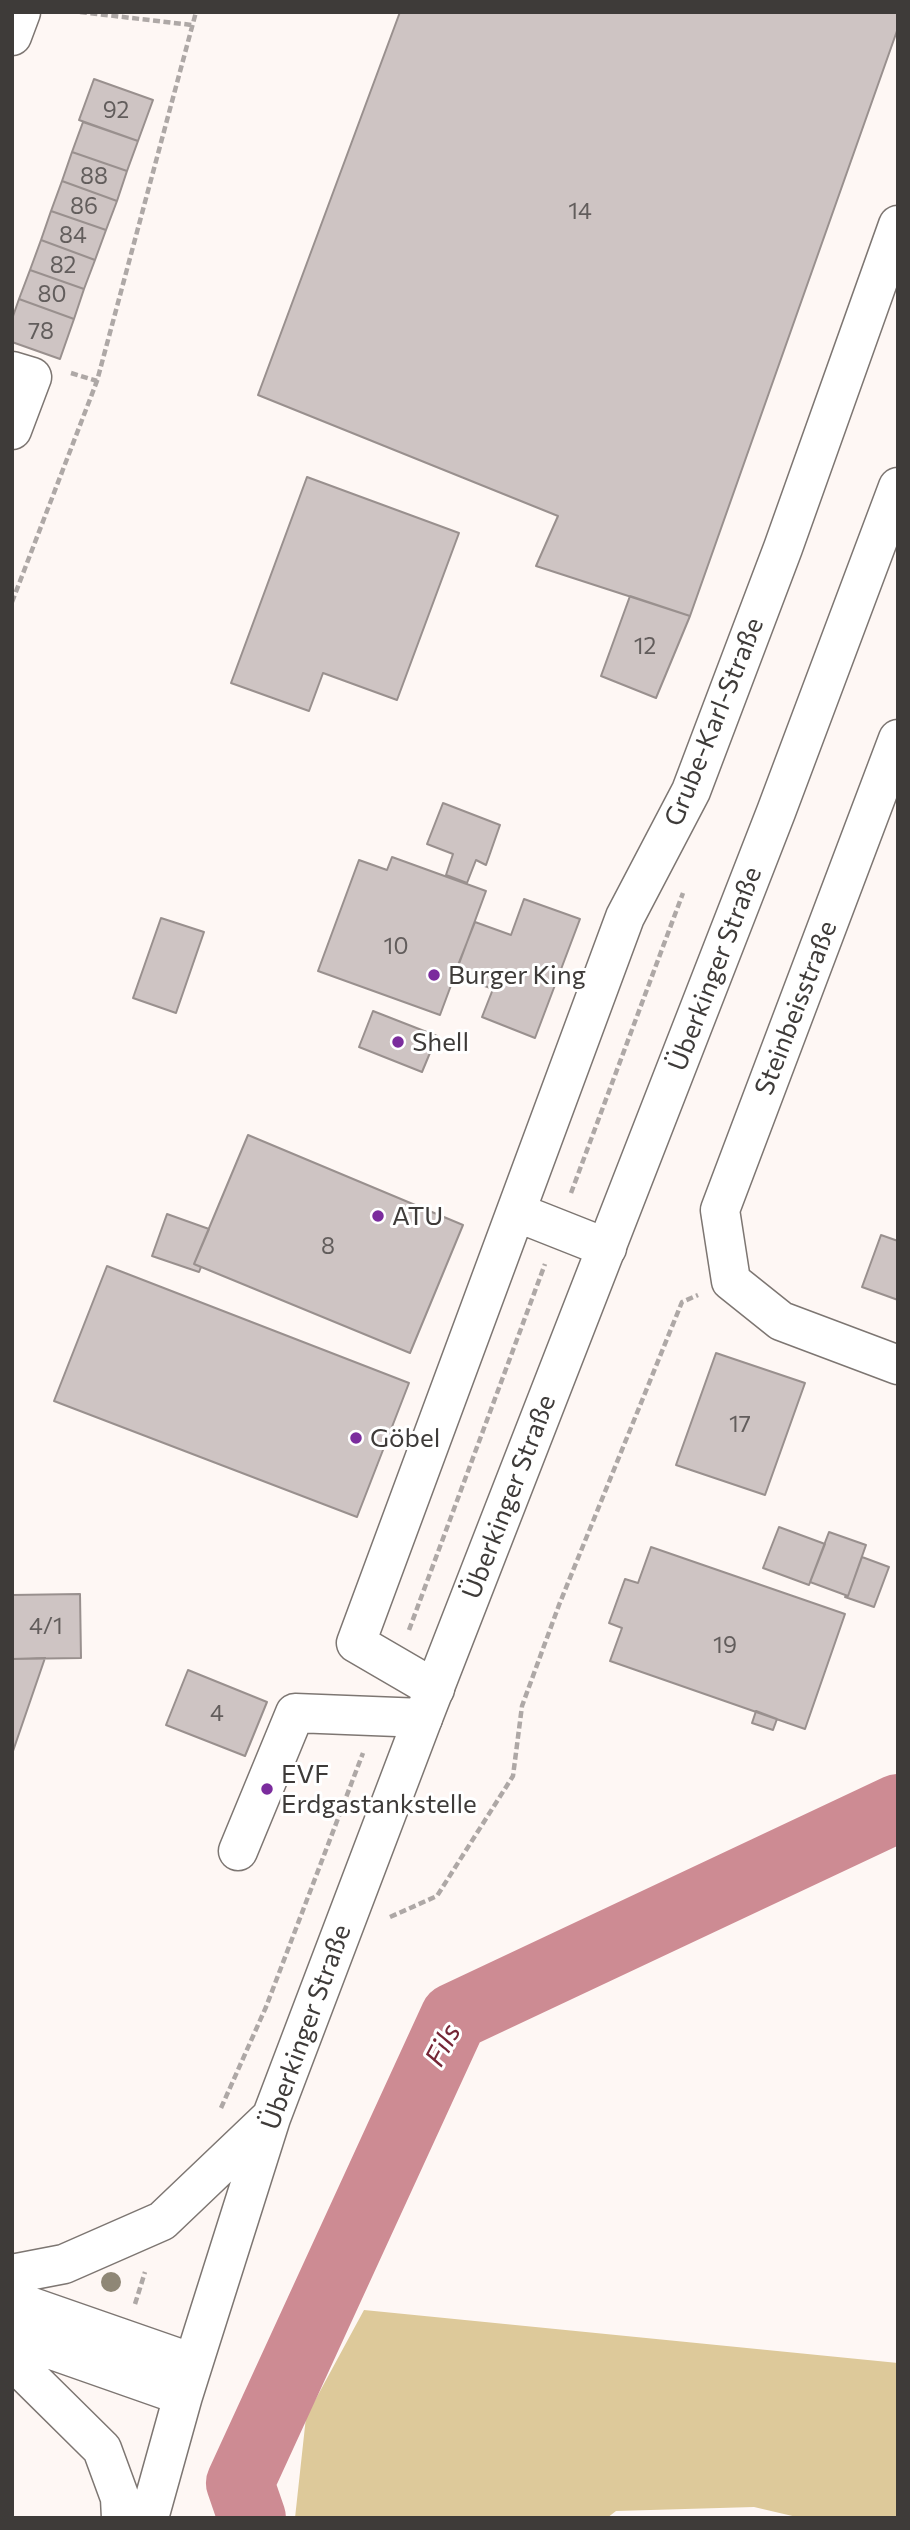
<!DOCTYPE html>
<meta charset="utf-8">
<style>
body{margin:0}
#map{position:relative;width:910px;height:2530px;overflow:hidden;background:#fef7f4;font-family:Commissioner,sans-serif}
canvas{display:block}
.frame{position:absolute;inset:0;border:14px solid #3e3b39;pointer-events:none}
</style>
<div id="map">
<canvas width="910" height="2530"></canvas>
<div class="frame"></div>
</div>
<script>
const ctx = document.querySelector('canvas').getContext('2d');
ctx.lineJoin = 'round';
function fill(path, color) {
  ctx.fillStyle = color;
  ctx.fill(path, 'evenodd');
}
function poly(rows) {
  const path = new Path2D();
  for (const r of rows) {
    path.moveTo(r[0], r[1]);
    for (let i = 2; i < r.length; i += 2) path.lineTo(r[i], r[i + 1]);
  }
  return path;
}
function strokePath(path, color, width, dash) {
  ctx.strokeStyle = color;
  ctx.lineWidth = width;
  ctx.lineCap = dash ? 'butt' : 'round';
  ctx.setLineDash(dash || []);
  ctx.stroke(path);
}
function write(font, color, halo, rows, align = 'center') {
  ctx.font = font + ' Commissioner,sans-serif';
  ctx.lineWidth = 6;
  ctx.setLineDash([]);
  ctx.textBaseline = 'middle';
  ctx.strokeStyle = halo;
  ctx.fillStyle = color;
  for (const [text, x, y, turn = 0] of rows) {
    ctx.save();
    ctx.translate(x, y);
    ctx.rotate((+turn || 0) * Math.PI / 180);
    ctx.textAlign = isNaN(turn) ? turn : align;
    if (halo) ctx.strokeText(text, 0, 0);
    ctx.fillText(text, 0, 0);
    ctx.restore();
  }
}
fill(poly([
 [364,2310,898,2363,898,2518,801,2518,754,2507,616,2511,607,2518,295,2518,306,2417]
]), '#ddc99a');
strokePath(poly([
 [252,2518,240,2483,454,2017,898,1808]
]), '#cd8b93', 68);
const building = poly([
 [400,12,898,12,898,28,690,616,536,566,558,516,258,395,400,12],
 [94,79,153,100,138,141,79,120,94,79],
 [83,122,138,141,127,171,72,152,83,122],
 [72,152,127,171,117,201,62,181,72,152],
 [62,181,117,201,106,230,51,211,62,181],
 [51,211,106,230,95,260,41,240,51,211],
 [41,240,95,260,84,289,30,270,41,240],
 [30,270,84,289,74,319,19,299,30,270],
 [19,299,74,319,60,359,12,342,12,319,19,299],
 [307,477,459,533,397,700,323,673,309,711,231,683,307,477],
 [630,596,690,616,656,698,601,676,630,596],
 [443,803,500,825,486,865,476,860,467,883,446,875,453,854,427,844,443,803],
 [392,857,486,891,440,1015,318,971,359,860,387,870,392,857],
 [524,899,580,919,535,1038,482,1017,493,989,454,975,475,922,511,935,524,899],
 [161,918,204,932,176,1013,133,998,161,918],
 [373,1011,437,1036,422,1072,359,1047,373,1011],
 [248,1135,463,1225,410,1353,194,1264,248,1135],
 [167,1214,209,1229,194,1264,201,1267,199,1272,152,1256,167,1214],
 [881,1235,898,1241,898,1300,862,1287,881,1235],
 [107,1266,409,1383,357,1517,54,1401,107,1266],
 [716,1353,805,1383,765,1495,676,1465,716,1353],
 [779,1527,825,1544,809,1585,763,1568,779,1527],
 [829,1532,866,1545,848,1596,810,1582,829,1532],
 [651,1547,845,1614,805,1729,610,1661,622,1628,609,1623,625,1579,638,1583,651,1547],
 [862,1557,889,1567,874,1607,845,1597,848,1596,862,1557],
 [80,1594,81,1658,12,1659,12,1595,80,1594],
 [45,1658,12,1754,12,1659,45,1658],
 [188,1670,267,1702,245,1756,166,1725,188,1670],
 [756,1711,777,1719,773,1730,752,1723,756,1711]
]);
fill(building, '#cec4c3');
strokePath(building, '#99908e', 2);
const minor = poly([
 [12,36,21,12],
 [12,371,32,377,12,430],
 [898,739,720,1210,731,1281,781,1321,898,1365],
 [516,1212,607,1248],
 [435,1689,356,1643,625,917,691,791,783,548,898,225],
 [238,1851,295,1713,423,1718]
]);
const major = poly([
 [12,2274,64,2264,162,2221,269,2119],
 [12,2300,193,2363],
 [12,2336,183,2396],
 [12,2360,102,2449,120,2498,121,2518],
 [149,2518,183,2396,271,2118,423,1718,776,812,898,487]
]);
strokePath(minor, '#7d7672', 41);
strokePath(major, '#7d7672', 41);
strokePath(poly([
 [80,12,192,25],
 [71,373,97,381],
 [12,602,97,381,196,12],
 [571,1193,683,893],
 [409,1630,545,1264],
 [390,1917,437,1896,513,1776,522,1706,559,1605,682,1302,698,1295],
 [221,2108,266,2007,363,1753],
 [135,2304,145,2272]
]), '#aea8a6', 4.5, [7, 3.5]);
strokePath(minor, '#fff', 38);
strokePath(major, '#fff', 38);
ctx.fillStyle = '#8f8776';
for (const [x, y] of [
 [111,2282]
]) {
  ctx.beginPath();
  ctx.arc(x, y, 10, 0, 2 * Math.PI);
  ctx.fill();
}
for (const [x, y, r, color] of [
 [434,975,7,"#7b2c9d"],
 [398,1042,7,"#7b2c9d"],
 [378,1216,7,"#7b2c9d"],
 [356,1438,7,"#7b2c9d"],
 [267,1789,7,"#7b2c9d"]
]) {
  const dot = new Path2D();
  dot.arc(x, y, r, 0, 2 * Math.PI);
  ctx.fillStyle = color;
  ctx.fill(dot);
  strokePath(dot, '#fff', 2.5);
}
write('23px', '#625d5c', null, [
 ["92",116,110],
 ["88",94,176],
 ["86",84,206],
 ["14",580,211],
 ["84",73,235],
 ["82",63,265],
 ["80",52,294],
 ["78",41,331],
 ["12",645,646],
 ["10",396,946],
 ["8",328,1246],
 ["17",740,1424],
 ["4/1",46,1626],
 ["19",725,1645],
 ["4",217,1713]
]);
write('26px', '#3e3b39', '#fff', [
 ["Grube-Karl-Straße",714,722,-68],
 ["Überkinger Straße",715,969,-69],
 ["Steinbeisstraße",796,1008,-69],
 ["Überkinger Straße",509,1497,-69],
 ["Überkinger Straße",306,2027,-70]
]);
write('26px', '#3e3b39', '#fff', [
 ["Burger King",448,975],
 ["Shell",412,1042],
 ["ATU",392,1216],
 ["Göbel",370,1438],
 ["EVF",281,1774],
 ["Erdgastankstelle",281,1804]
], 'left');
write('italic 28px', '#752636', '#fff', [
 ["Fils",443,2045,-62]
]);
</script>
